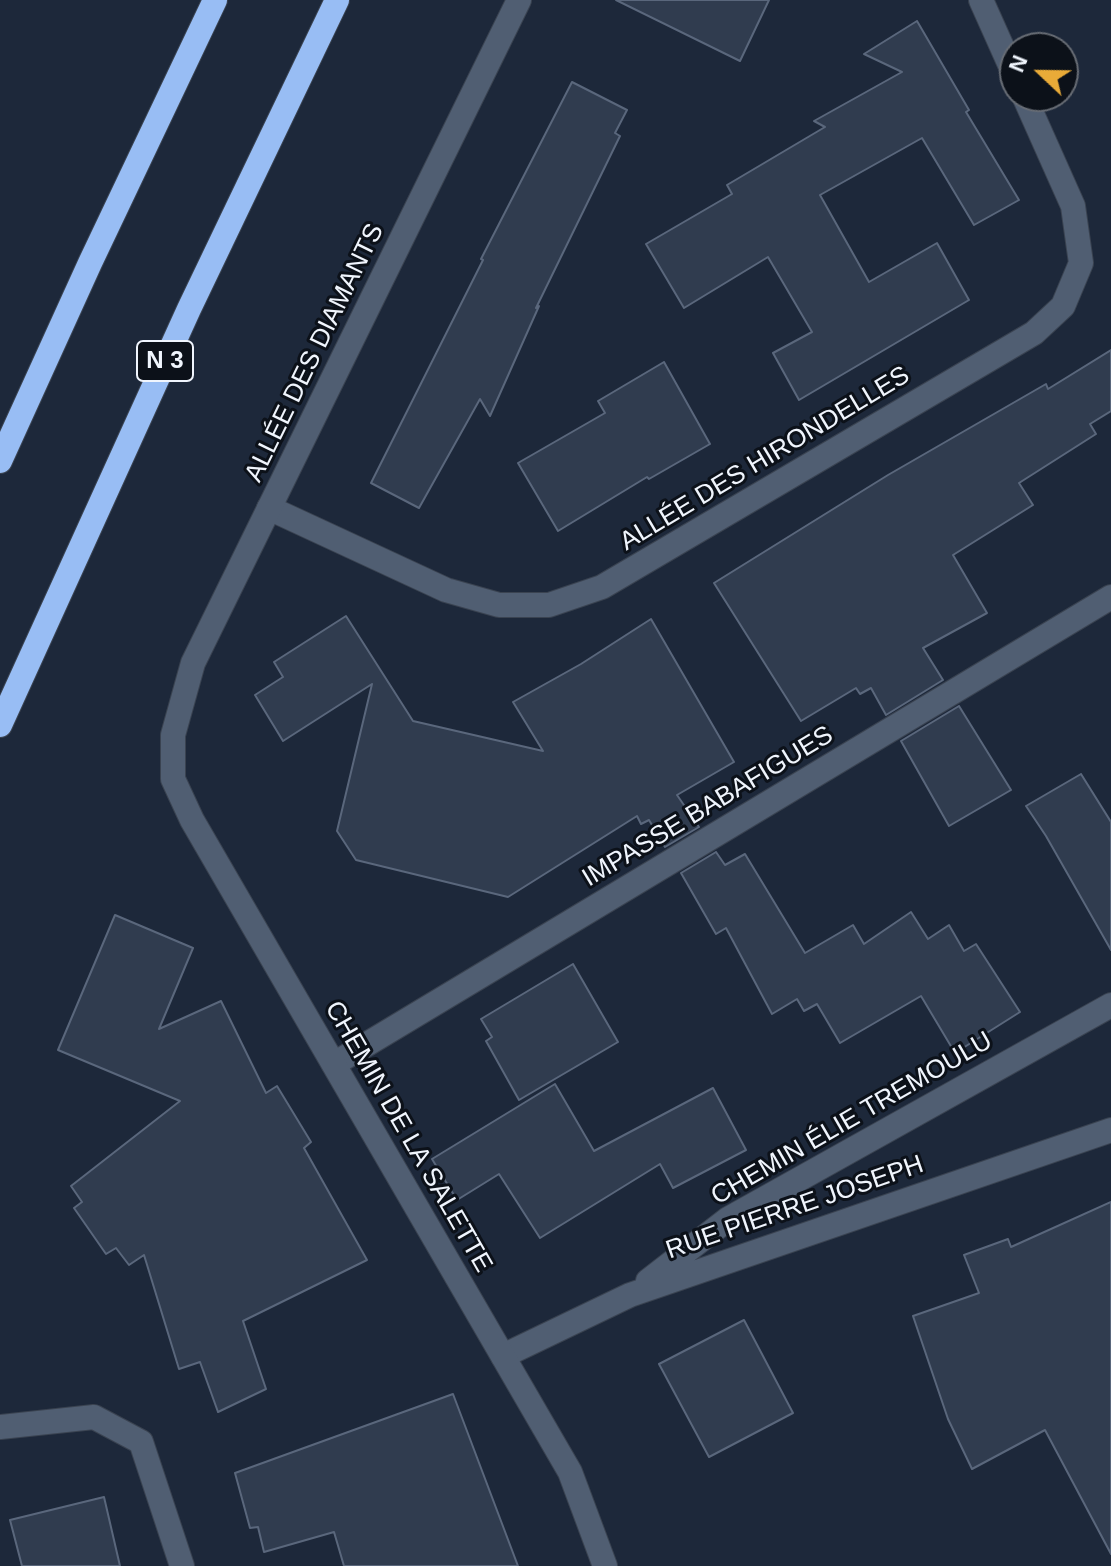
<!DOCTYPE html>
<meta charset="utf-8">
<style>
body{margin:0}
#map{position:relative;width:1111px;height:1566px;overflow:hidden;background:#1d283a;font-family:Arial,sans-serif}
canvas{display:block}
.north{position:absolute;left:999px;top:32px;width:80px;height:80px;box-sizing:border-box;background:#0c1119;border:2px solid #676c74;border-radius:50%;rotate:292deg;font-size:22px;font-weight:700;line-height:32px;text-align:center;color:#f0f5fd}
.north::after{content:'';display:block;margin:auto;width:28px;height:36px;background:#e9ab38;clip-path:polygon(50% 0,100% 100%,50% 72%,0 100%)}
</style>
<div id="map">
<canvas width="1111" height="1566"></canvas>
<div class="north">N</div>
</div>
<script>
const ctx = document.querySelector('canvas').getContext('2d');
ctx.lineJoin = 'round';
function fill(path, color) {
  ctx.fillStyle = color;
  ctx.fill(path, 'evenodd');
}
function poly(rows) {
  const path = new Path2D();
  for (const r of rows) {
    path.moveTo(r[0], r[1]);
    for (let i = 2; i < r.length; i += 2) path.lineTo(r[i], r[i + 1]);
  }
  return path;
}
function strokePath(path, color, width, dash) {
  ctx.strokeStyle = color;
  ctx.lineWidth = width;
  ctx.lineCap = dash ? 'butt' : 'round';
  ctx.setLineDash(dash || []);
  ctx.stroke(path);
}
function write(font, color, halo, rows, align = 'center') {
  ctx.font = font + ' Arial,sans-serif';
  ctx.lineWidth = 6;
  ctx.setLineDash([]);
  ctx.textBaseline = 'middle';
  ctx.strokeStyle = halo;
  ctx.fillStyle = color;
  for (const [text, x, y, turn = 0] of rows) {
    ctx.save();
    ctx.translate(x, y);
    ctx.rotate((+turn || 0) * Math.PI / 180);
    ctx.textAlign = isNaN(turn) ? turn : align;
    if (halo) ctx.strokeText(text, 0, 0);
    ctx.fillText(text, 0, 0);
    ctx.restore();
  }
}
const building = poly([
 [616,0,769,0,740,61,616,0],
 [917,21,969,110,966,112,1019,200,974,225,922,138,820,195,869,282,937,243,969,300,799,400,773,353,812,332,768,257,684,308,646,244,732,194,727,185,825,127,814,121,902,72,864,54,917,21],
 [572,82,627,110,615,133,620,136,536,308,539,306,490,416,480,399,419,508,371,483,483,260,481,259,572,82],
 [1111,350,1111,411,1090,424,1096,434,1019,483,1033,505,953,555,987,613,923,648,943,680,886,715,871,688,860,694,856,688,801,721,714,583,888,475,1046,384,1048,389,1111,350],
 [664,362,710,444,649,479,647,477,558,531,518,463,605,413,598,401,664,362],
 [346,616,413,721,543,751,513,702,581,664,651,619,734,762,677,795,699,827,665,847,649,820,641,824,637,816,508,897,356,860,337,831,372,684,283,741,255,695,283,677,274,662,346,616],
 [959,706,1011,790,949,826,901,741,959,706],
 [1081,774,1111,822,1111,950,1046,836,1026,806,1081,774],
 [716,852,725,865,745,854,805,953,853,925,864,944,911,912,928,939,949,925,964,951,976,944,1020,1012,955,1053,921,996,840,1043,817,1004,804,1011,797,999,772,1014,726,928,716,934,681,873,716,852],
 [115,915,193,948,159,1029,221,1001,266,1093,277,1086,311,1142,304,1148,367,1260,243,1321,266,1389,218,1412,200,1362,179,1369,144,1255,129,1265,116,1248,106,1254,74,1208,82,1202,71,1186,180,1101,58,1050,115,915],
 [573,964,618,1042,519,1100,486,1041,492,1037,481,1019,573,964],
 [555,1084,594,1151,713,1088,746,1150,673,1188,660,1164,540,1238,499,1174,457,1200,432,1159,555,1084],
 [1111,1202,1111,1554,1045,1430,972,1469,948,1419,913,1316,979,1293,964,1255,1008,1239,1011,1247,1111,1202],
 [744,1320,793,1413,709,1457,659,1364,744,1320],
 [453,1394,518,1566,344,1566,334,1532,264,1552,258,1527,250,1528,235,1473,453,1394],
 [104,1497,120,1566,22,1566,10,1520,104,1497]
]);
fill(building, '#303c4f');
strokePath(building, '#5a677c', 2);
const street = poly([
 [981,0,1015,76],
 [269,508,446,590,499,605,549,605,602,587,1034,333,1063,306,1081,263,1073,206,1024,96],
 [334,1064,1111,597],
 [648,1281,728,1219,1111,1005],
 [503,1356,630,1295,1111,1130],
 [0,1427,94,1417,141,1442,182,1566]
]);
const secondary = poly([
 [519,0,193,663,173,735,173,779,192,820,570,1472,605,1566]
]);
const highway = poly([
 [0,461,90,263,215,0],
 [0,725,189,309,337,0]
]);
strokePath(street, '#3a4351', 26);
strokePath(secondary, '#3a4351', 26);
strokePath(highway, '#3a4351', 26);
strokePath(street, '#505e72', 24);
strokePath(secondary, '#505e72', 24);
strokePath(highway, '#98bdf4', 24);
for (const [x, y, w] of [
 [165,361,56]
]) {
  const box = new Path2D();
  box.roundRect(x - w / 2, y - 20, w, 40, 6);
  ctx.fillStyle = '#0c1119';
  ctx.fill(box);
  strokePath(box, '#f0f5fd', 2);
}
write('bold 24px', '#f0f5fd', null, [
 ["N 3",165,361]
]);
write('26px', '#f0f5fd', '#0c1119', [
 ["ALLÉE DES DIAMANTS",315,353,-64],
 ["ALLÉE DES HIRONDELLES",765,459,-31],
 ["IMPASSE BABAFIGUES",708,807,-31],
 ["CHEMIN ÉLIE TREMOULU",852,1119,-30],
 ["CHEMIN DE LA SALETTE",408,1137,60],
 ["RUE PIERRE JOSEPH",795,1208,-19]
]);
</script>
